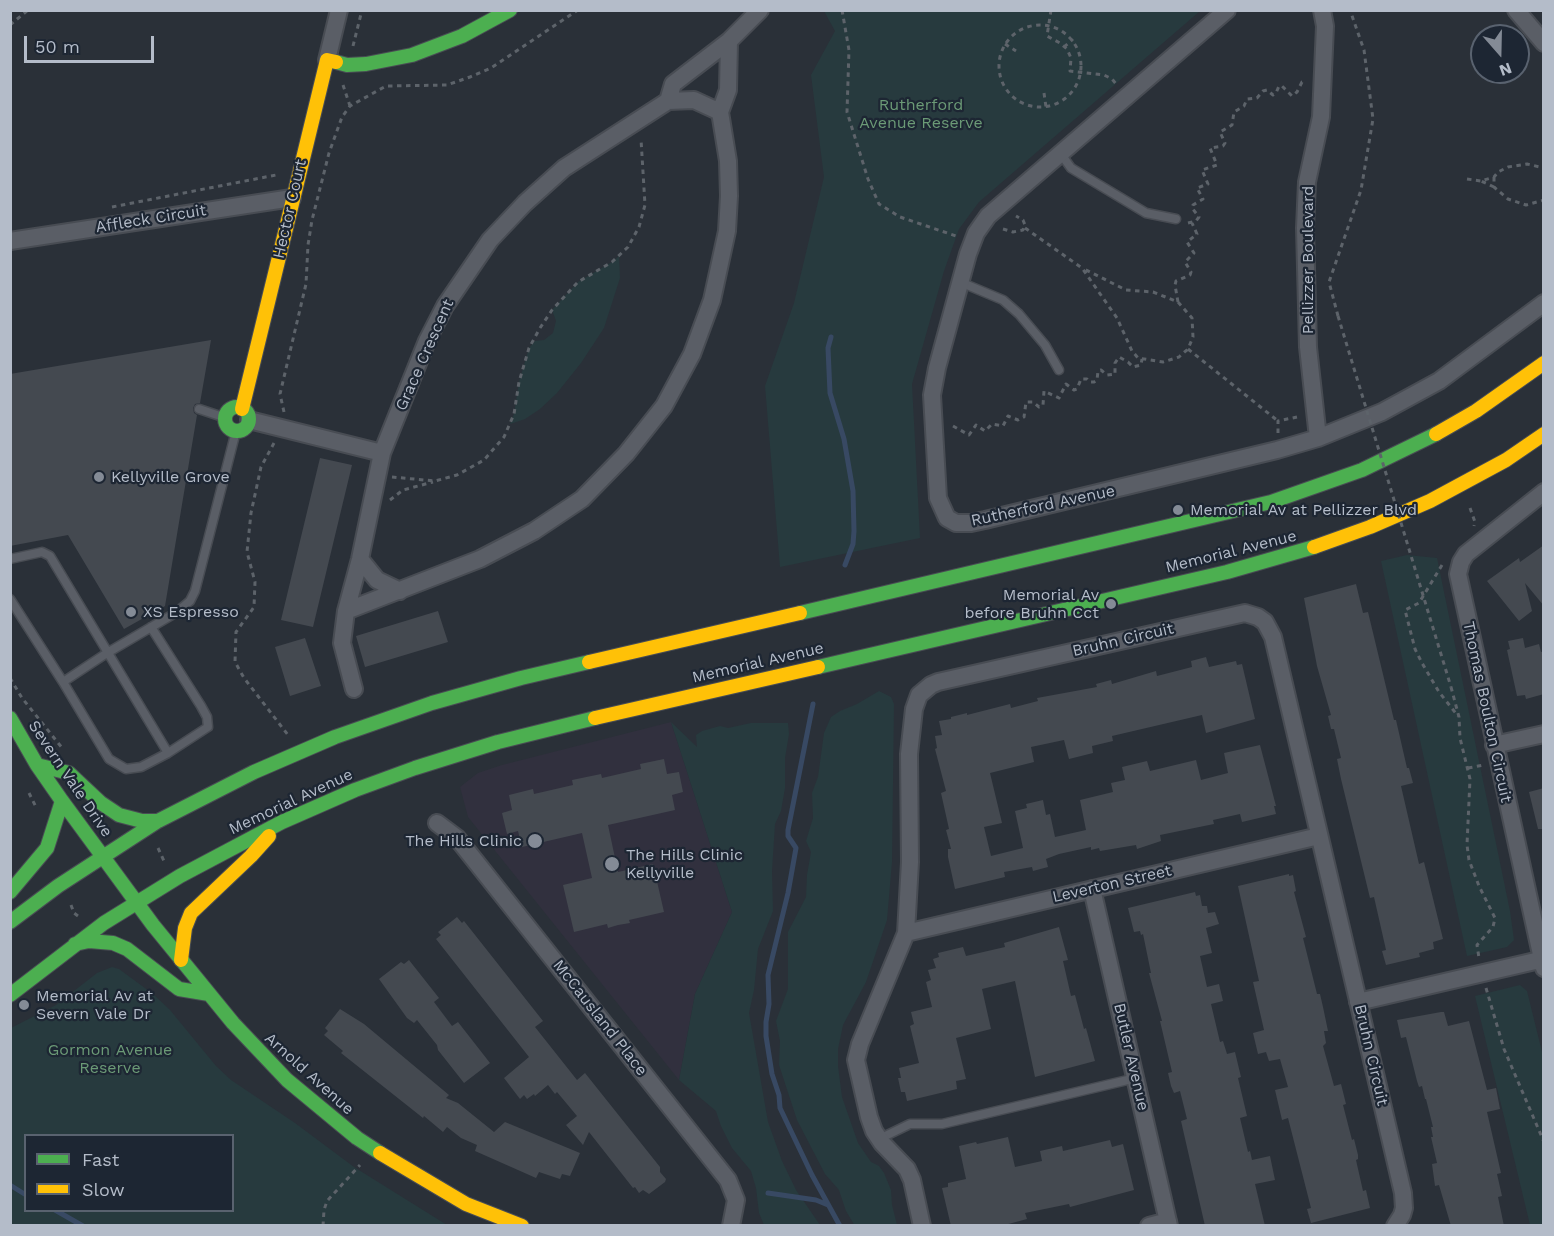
<!DOCTYPE html>
<style>
body{margin:0}
#map{position:relative;width:1554px;height:1236px;overflow:hidden;background:#2a3038;font-family:"Work Sans",sans-serif}
canvas{display:block}
.frame{position:absolute;inset:0;border:12px solid #b4bcc9;pointer-events:none}
.legend{position:absolute;left:24px;top:1134px;width:210px;height:78px;box-sizing:border-box;background:#1d2633;border:2px solid #59626f;margin:0;padding:8px 10px;list-style:none;font-size:18px;color:#b4bcc9}
.legend li{display:flex;align-items:center;gap:12px;height:30px}
.legend b{width:30px;border:2px solid #59626f}
.north{position:absolute;left:1470px;top:24px;width:60px;height:60px;box-sizing:border-box;background:#1d2633;border:2px solid #59626f;border-radius:50%;rotate:160deg;font-size:16px;font-weight:700;line-height:24px;text-align:center;color:#b4bcc9}
.north::after{content:'';display:block;margin:auto;width:21px;height:27px;background:#848b96;clip-path:polygon(50% 0,100% 100%,50% 72%,0 100%)}
.scale{position:absolute;left:24px;top:36px;width:130px;height:27px;box-sizing:border-box;border:3px solid #b4bcc9;border-top:0;padding-left:8px;font-size:18px;line-height:21px;white-space:nowrap;color:#b4bcc9;-webkit-text-stroke:4px #1d2633;paint-order:stroke}
</style>
<div id="map">
<canvas width="1554" height="1236"></canvas>
<div class="frame"></div>
<ul class="legend">
<li><b style="height:8px;background:#4caf50"></b>Fast</li>
<li><b style="height:8px;background:#ffc107"></b>Slow</li>
</ul>
<div class="north">N</div>
<div class="scale">50 m</div>
</div>
<script>
const ctx = document.querySelector('canvas').getContext('2d');
ctx.lineJoin = 'round';
function fill(path, color) {
  ctx.fillStyle = color;
  ctx.fill(path, 'evenodd');
}
function poly(rows) {
  const path = new Path2D();
  for (const r of rows) {
    if (r.length === 3) {
      path.moveTo(r[0] + r[2], r[1]);
      path.arc(r[0], r[1], r[2], 0, 2 * Math.PI);
      continue;
    }
    path.moveTo(r[0], r[1]);
    for (let i = 2; i < r.length; i += 2) path.lineTo(r[i], r[i + 1]);
  }
  return path;
}
function strokePath(path, color, width, dash) {
  ctx.strokeStyle = color;
  ctx.lineWidth = width;
  ctx.lineCap = dash ? 'butt' : 'round';
  ctx.setLineDash(dash || []);
  ctx.stroke(path);
}
function write(font, color, halo, rows, align = 'center') {
  ctx.font = font + ' "Work Sans",sans-serif';
  ctx.lineWidth = 4.5;
  ctx.setLineDash([]);
  ctx.textBaseline = 'middle';
  ctx.strokeStyle = halo;
  ctx.fillStyle = color;
  for (const [text, x, y, turn = 0] of rows) {
    ctx.save();
    ctx.translate(x, y);
    ctx.rotate((+turn || 0) * Math.PI / 180);
    ctx.textAlign = isNaN(turn) ? turn : align;
    if (halo) ctx.strokeText(text, 0, 0);
    ctx.fillText(text, 0, 0);
    ctx.restore();
  }
}
fill(poly([
 [671,722,732,912,695,994,679,1080,468,817,460,787,478,773,502,765]
]), '#31303e');
fill(poly([
 [824,11,1200,11,979,202,959,229,944,271,912,384,920,538,780,567,765,386,794,303,824,177,811,75,835,31],
 [619,256,620,278,604,328,581,363,557,393,540,409,525,419,510,424,514,414,519,382,529,348,535,341,544,340,553,333,556,321,552,310,578,282,612,262],
 [1407,555,1437,558,1510,911,1514,940,1507,947,1467,956,1381,561],
 [879,691,891,697,894,704,892,862,887,920,866,982,843,1025,838,1049,838,1066,842,1097,858,1143,871,1162,879,1166,884,1173,891,1190,892,1205,897,1225,855,1226,846,1211,839,1190,825,1174,797,1120,779,1065,780,1041,776,1021,788,989,788,932,806,897,807,875,811,852,806,841,813,818,812,793,818,777,824,733,831,717,840,711,857,704],
 [671,722,697,747,696,735,702,731,720,726,728,728,751,723,788,723,789,734,785,758,785,788,781,811,775,824,772,871,773,911,758,949,754,990,749,1013,768,1122,782,1161,796,1190,820,1225,764,1225,759,1213,756,1188,751,1171,732,1148,721,1126,716,1111,679,1080,695,994,732,912],
 [112,967,119,969,153,994,170,1010,216,1066,231,1080,295,1123,354,1167,447,1225,11,1225,11,1028,56,1005,97,973],
 [26,1136,232,1136,232,1210,26,1210],
 [1520,985,1527,991,1543,1056,1543,1225,1530,1225,1475,996]
]), '#273a3e');
strokePath(poly([
 [831,337,828,348,830,393,844,439,853,491,854,531,853,544,845,565],
 [813,704,788,830,788,836,796,848,788,893,768,975,769,1004,766,1022,766,1036,772,1074,779,1095,780,1108,812,1175,840,1226],
 [10,1185,26,1195],
 [768,1193,816,1200,828,1205],
 [55,1210,83,1226]
]), '#384963', 5);
fill(poly([
 [211,340,200,403,195,404,193,408,194,413,197,415,165,606,124,629,68,535,10,546,10,374],
 [320,458,352,465,313,627,281,620],
 [1544,545,1544,606,1525,583,1532,611,1519,621,1487,581,1519,558,1520,562],
 [1356,584,1363,613,1368,612,1394,720,1396,720,1407,768,1409,768,1413,783,1401,786,1419,864,1424,862,1443,939,1433,942,1434,949,1419,953,1420,957,1386,965,1382,951,1386,950,1374,897,1370,898,1341,779,1337,759,1341,758,1334,729,1331,729,1328,716,1331,715,1317,666,1304,598],
 [438,611,448,642,365,667,356,636],
 [305,638,321,686,290,696,275,647],
 [1523,638,1525,648,1539,644,1541,652,1544,651,1544,694,1526,699,1525,695,1517,696,1507,650,1510,649,1508,641],
 [1206,657,1209,667,1236,661,1237,665,1242,664,1255,719,1206,733,1202,715,1112,736,1113,741,1092,746,1093,753,1069,759,1064,740,1031,747,1034,762,990,773,1002,823,984,827,991,856,1023,848,1015,811,1027,808,1026,804,1043,800,1046,815,1050,814,1055,837,1086,830,1080,800,1113,792,1111,783,1125,780,1122,767,1147,761,1150,771,1196,760,1201,780,1228,773,1224,753,1260,745,1276,806,1274,806,1276,814,1242,822,1240,814,1213,820,1214,824,1160,835,1161,841,1137,849,1136,845,1100,851,1099,848,1091,850,1091,847,1059,854,1046,859,1048,867,1033,871,1032,867,1004,872,1005,877,955,889,948,857,948,849,951,849,946,830,949,829,941,793,946,791,935,749,937,748,935,736,942,735,939,721,951,719,951,717,967,713,967,715,1010,704,1011,708,1038,701,1037,698,1097,687,1096,684,1111,680,1112,684,1156,671,1157,676,1192,667,1191,661],
 [664,759,667,774,679,772,683,792,672,795,675,810,608,825,618,872,653,864,664,912,629,920,630,923,618,925,608,928,607,924,574,932,563,885,592,878,582,833,522,847,518,831,507,834,502,813,512,810,509,795,533,789,534,794,573,785,572,780,601,774,602,778,641,769,640,764],
 [1544,788,1544,829,1538,829,1529,792],
 [1289,874,1289,876,1293,875,1296,891,1294,892,1306,937,1303,938,1317,994,1320,994,1323,1007,1328,1031,1324,1031,1326,1043,1323,1046,1334,1086,1341,1084,1346,1104,1343,1105,1352,1140,1354,1139,1358,1155,1358,1159,1356,1160,1363,1191,1366,1190,1370,1208,1311,1223,1307,1209,1311,1208,1288,1118,1282,1120,1275,1090,1288,1087,1280,1059,1269,1061,1266,1052,1258,1054,1253,1033,1264,1030,1253,982,1259,981,1238,886],
 [1195,892,1196,896,1200,895,1202,906,1207,906,1208,913,1215,912,1219,924,1206,928,1212,953,1200,956,1207,987,1219,984,1223,1001,1211,1004,1220,1042,1223,1041,1227,1054,1235,1052,1241,1077,1238,1078,1247,1116,1240,1118,1248,1152,1250,1151,1252,1160,1270,1156,1275,1180,1255,1184,1265,1226,1205,1226,1181,1121,1187,1119,1180,1091,1174,1093,1171,1086,1168,1073,1172,1072,1160,1021,1162,1021,1149,973,1151,973,1143,934,1141,935,1140,931,1134,932,1128,908],
 [457,917,462,923,464,921,543,1021,535,1027,577,1080,585,1073,660,1167,660,1172,666,1179,665,1182,649,1194,643,1190,639,1193,635,1187,633,1188,589,1132,583,1145,566,1125,577,1116,557,1092,555,1094,548,1085,535,1096,534,1094,527,1099,524,1095,520,1099,504,1078,529,1057,436,939,441,935,438,932],
 [1059,927,1068,960,1063,961,1071,996,1075,995,1084,1029,1086,1028,1095,1061,1035,1077,1015,981,982,989,991,1029,956,1038,966,1079,956,1081,957,1089,907,1101,905,1092,901,1092,898,1078,901,1078,899,1068,919,1063,910,1026,914,1024,911,1012,932,1007,926,982,931,980,928,970,936,968,933,959,939,957,938,953,963,947,966,956,1005,947,1004,943],
 [409,960,439,998,434,1002,452,1026,458,1022,490,1063,464,1083,438,1050,437,1045,417,1020,414,1023,407,1018,379,979,401,962,404,964],
 [340,1009,364,1024,449,1095,446,1098,458,1103,494,1132,505,1122,580,1153,570,1176,562,1174,560,1179,539,1172,536,1178,475,1151,477,1145,461,1138,447,1127,443,1132,424,1116,423,1118,341,1053,343,1051,324,1035,328,1031,325,1028],
 [1441,1012,1444,1012,1448,1026,1469,1021,1487,1090,1496,1088,1500,1109,1487,1112,1501,1173,1497,1174,1502,1196,1498,1197,1504,1226,1451,1226,1439,1185,1435,1186,1432,1164,1437,1163,1431,1137,1433,1137,1431,1127,1433,1127,1426,1099,1425,1099,1422,1086,1419,1087,1417,1081,1406,1037,1401,1038,1397,1020],
 [1008,1137,1015,1167,1042,1161,1040,1151,1062,1146,1063,1151,1110,1140,1112,1147,1123,1144,1134,1190,1070,1207,1069,1204,1025,1213,1027,1219,1001,1226,951,1226,942,1188,948,1187,948,1183,966,1179,959,1146,976,1142,977,1144]
]), '#444950');
const lane = poly([
 [1061,154,1071,168,1146,213,1176,219],
 [960,282,1003,300,1019,314,1045,345,1059,370],
 [199,409,226,418],
 [10,559,42,552,50,556,168,753],
 [10,599,63,682,109,759,126,769,141,767,168,753,208,727,207,717,201,706,151,627],
 [63,682,107,653,177,612,190,601,195,591,236,431],
 [879,1139,910,1124,942,1124,1136,1078]
]);
const street = poly([
 [1227,10,988,216,976,233,968,254,937,368,932,395,938,498,947,518,956,523,971,523,985,520,1277,450,1318,438,1382,412,1439,381,1544,303],
 [1516,10,1544,43],
 [327,60,339,10],
 [668,101,673,84,729,41,760,10],
 [10,241,292,198],
 [249,420,382,453,427,341,445,306,490,240,525,203,564,168,668,101,694,100,720,112],
 [1318,438,1308,347,1305,228,1307,182,1321,117,1325,26,1322,10],
 [1544,492,1466,554,1461,562,1458,574,1544,968],
 [360,559,377,580,400,591],
 [346,611,480,559,534,531,582,499,626,454,664,406,692,354,712,300,727,231,729,196,728,161,720,112,728,90,729,41],
 [354,689,342,643,346,611,360,559,382,453],
 [1494,745,1544,734],
 [437,823,457,838,728,1180,736,1200,731,1226],
 [1092,889,1169,1226],
 [906,933,1319,836],
 [1358,1002,1544,959],
 [922,1226,912,1180,907,1169,882,1143,874,1131,869,1117,856,1060,860,1044,906,933,910,862,909,754,914,709,919,695,931,685,938,682,1245,613,1258,617,1265,622,1273,637,1403,1193,1404,1208,1402,1215,1395,1226],
 [1149,1226,1168,1221]
]);
const fast = poly([
 [336,62,347,65,366,64,412,55,462,36,510,10],
 [237,419,12],
 [800,613,1271,502,1362,470,1436,434],
 [818,667,1227,572,1314,547],
 [10,718,37,765,62,801,153,925,233,1023,287,1080,357,1138,380,1153],
 [37,765,69,773,101,803,119,815,142,821,158,821],
 [10,892,47,848,62,801],
 [10,922,58,886,158,821,254,772,335,737,432,703,521,678,589,662],
 [75,944,89,941,113,943,127,949,179,989,209,994],
 [10,995,104,923,180,876,282,822,355,790,415,768,498,742,595,718]
]);
const slow = poly([
 [242,409,327,60,336,62],
 [1436,434,1476,411,1544,363],
 [1314,547,1370,527,1430,501,1506,460,1544,434],
 [589,662,800,613],
 [595,718,818,667],
 [181,960,185,928,191,913,251,856,269,836],
 [380,1153,466,1204,522,1226]
]);
strokePath(lane, '#484c53', 11);
strokePath(street, '#484c53', 20);
strokePath(fast, '#484c53', 16);
strokePath(slow, '#484c53', 16);
strokePath(poly([
 [842,10,849,50,847,112,868,179,879,204,900,217,956,236],
 [1051,10,1047,36,1060,43,1067,49,1071,58,1070,71,1104,75,1112,79,1117,85],
 [1040,66,41],
 [10,25,28,10],
 [1005,44,1016,51],
 [353,46,362,10],
 [1064,47,1073,39],
 [343,85,350,106],
 [1044,93,1046,107],
 [1494,177,1494,187,1508,199,1526,205,1544,200],
 [1467,179,1481,181],
 [1494,187,1481,181,1494,177,1498,172,1508,167,1527,164,1544,168],
 [112,207,276,175],
 [1188,223,1196,221,1199,217,1192,208,1193,205,1203,199,1197,188,1208,184,1202,170,1217,165,1210,148,1223,146,1225,143,1220,132,1232,125,1234,112,1244,106,1247,99,1257,98,1263,91,1267,90,1273,95,1276,93,1279,86,1282,86,1292,96,1297,92,1302,82,1306,82],
 [1025,228,1082,268,1117,318,1132,351,1138,358,1163,362,1179,357,1188,349,1193,337,1192,318,1178,302,1153,292,1126,290,1082,268],
 [1003,229,1013,232,1023,230,1025,225,1023,220,1016,216],
 [1178,302,1175,285,1176,281,1190,275,1191,272,1185,262,1194,253,1187,242,1197,234,1192,223],
 [1338,316,1329,282,1361,190,1373,119,1364,50,1350,10],
 [1188,349,1278,421],
 [284,412,280,394,306,284,308,245,312,220,329,153,342,117,350,106,386,86,447,85,470,77,491,68,578,10],
 [953,426,969,435,976,425,985,431,992,424,1003,426,1008,416,1018,420,1024,417,1026,402,1033,402,1039,407,1043,405,1044,391,1059,398,1066,384,1074,390,1077,389,1081,379,1087,379,1090,382,1094,382,1097,380,1098,371,1101,370,1107,375,1115,374,1115,363,1119,357,1128,362,1133,367,1141,365,1142,359],
 [1278,433,1278,421,1297,417],
 [274,443,261,467,251,513,247,552,255,582,254,607,236,632,235,662,244,678,288,735],
 [392,477,435,481,457,475,484,460,504,437,514,414,519,382,529,348,540,328,552,310,578,282,612,262,628,247,639,227,645,205,641,139],
 [390,500,403,490,433,482],
 [1470,508,1475,522,1474,526],
 [1442,565,1419,603,1405,610,1415,649,1422,663,1439,692,1458,716],
 [10,678,22,698,63,749],
 [1451,687,1459,717,1460,738,1470,779,1467,845,1469,860,1479,886,1495,918,1493,927,1477,945,1479,958],
 [1468,768,1484,765],
 [29,793,37,809],
 [158,848,164,861],
 [71,905,74,913,78,916],
 [1486,988,1504,1049,1544,1142],
 [323,1226,324,1210,327,1201,360,1165]
]), '#5d636a', 3, [4.5, 4.5]);
strokePath(lane, '#5a5e66', 8);
strokePath(street, '#5a5e66', 16);
strokePath(fast, '#4caf50', 14);
strokePath(slow, '#ffc107', 14);
strokePath(poly([
 [1338,316,1451,687]
]), '#5d636a', 3, [4.5, 4.5]);
for (const [x, y, r, color] of [
 [99,477,6,"#848b96"],
 [1178,510,6,"#848b96"],
 [1111,604,6,"#848b96"],
 [131,612,6,"#848b96"],
 [535,841,8,"#848b96"],
 [612,864,8,"#848b96"],
 [24,1005,6,"#848b96"]
]) {
  const dot = new Path2D();
  dot.arc(x, y, r, 0, 2 * Math.PI);
  ctx.fillStyle = color;
  ctx.fill(dot);
  strokePath(dot, '#1d2633', 2);
}
write('16px', '#6b9a76', '#1d2633', [
 ["Rutherford",921,105],
 ["Avenue Reserve",921,123],
 ["Gormon Avenue",110,1050],
 ["Reserve",110,1068]
]);
write('16px', '#b4bcc9', '#1d2633', [
 ["Hector Court",290,209,-77],
 ["Affleck Circuit",151,219,-9],
 ["Pellizzer Boulevard",1308,260,-90],
 ["Grace Crescent",425,355,-66],
 ["Rutherford Avenue",1043,506,-12],
 ["Memorial Avenue",1231,552,-14],
 ["Bruhn Circuit",1123,640,-13],
 ["Memorial Avenue",758,663,-13],
 ["Thomas Boulton Circuit",1487,712,78],
 ["Severn Vale Drive",70,779,56],
 ["Memorial Avenue",291,802,-25],
 ["Leverton Street",1112,884,-13],
 ["McCausland Place",600,1018,52],
 ["Bruhn Circuit",1371,1055,77],
 ["Butler Avenue",1131,1057,77],
 ["Arnold Avenue",309,1074,42]
]);
write('16px', '#b4bcc9', '#1d2633', [
 ["Kellyville Grove",111,477],
 ["Memorial Av at Pellizzer Blvd",1190,510],
 ["Memorial Av",1099,595,"right"],
 ["before Bruhn Cct",1099,613,"right"],
 ["XS Espresso",143,612],
 ["The Hills Clinic",522,841,"right"],
 ["The Hills Clinic",626,855],
 ["Kellyville",626,873],
 ["Memorial Av at",36,996],
 ["Severn Vale Dr",36,1014]
], 'left');
</script>
